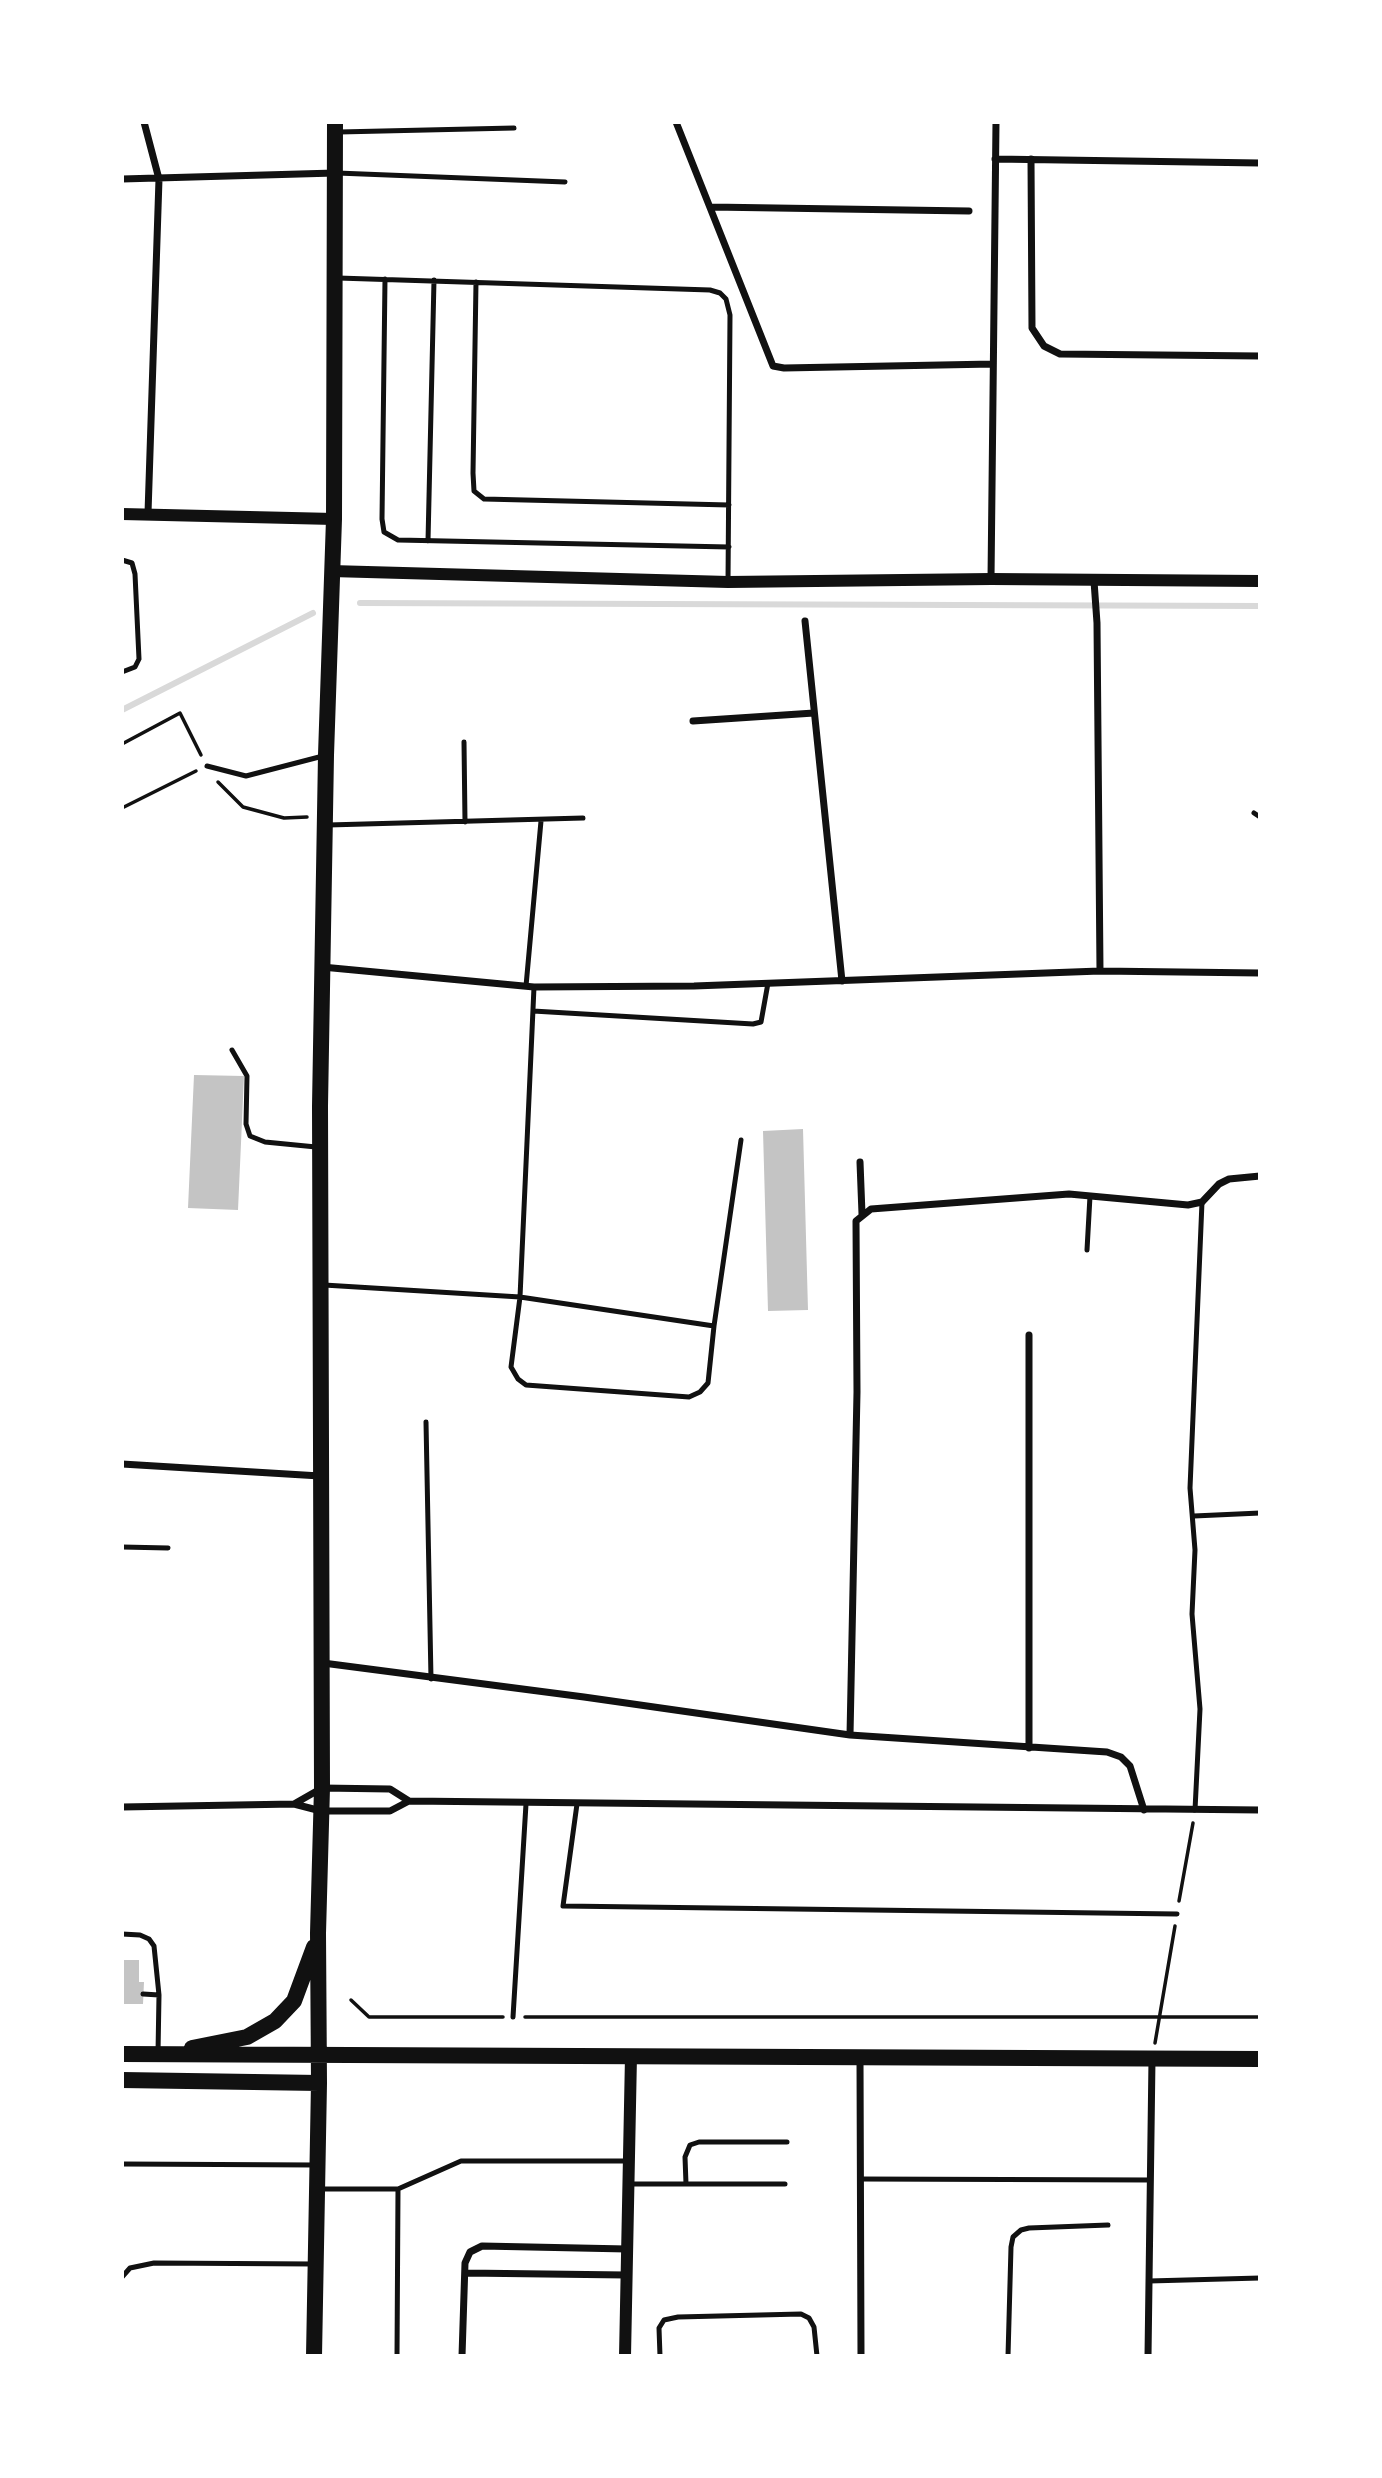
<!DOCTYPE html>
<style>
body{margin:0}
#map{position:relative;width:1382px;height:2478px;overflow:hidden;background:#fff;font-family:"Varela Round",sans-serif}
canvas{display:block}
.frame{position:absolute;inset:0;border:124px solid #fff;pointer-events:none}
</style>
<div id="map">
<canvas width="1382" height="2478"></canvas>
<div class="frame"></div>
</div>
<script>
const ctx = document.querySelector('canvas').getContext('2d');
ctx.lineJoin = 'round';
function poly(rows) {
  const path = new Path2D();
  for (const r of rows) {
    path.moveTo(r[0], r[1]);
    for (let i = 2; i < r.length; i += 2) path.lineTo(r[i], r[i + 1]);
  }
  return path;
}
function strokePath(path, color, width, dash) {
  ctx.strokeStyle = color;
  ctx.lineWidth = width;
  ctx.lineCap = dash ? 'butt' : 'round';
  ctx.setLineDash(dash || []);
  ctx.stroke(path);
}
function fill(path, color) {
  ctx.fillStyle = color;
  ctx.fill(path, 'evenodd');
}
strokePath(poly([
 [360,603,1260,606],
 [122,710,313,613]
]), '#d9d9d9', 6);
fill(poly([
 [194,1075,244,1076,238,1210,188,1208],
 [803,1129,808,1310,768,1311,763,1131],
 [122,1960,139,1960,139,1982,144,1982,143,2004,122,2004]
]), '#c4c4c4');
strokePath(poly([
 [122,744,180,713,201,755],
 [218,782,243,807,284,818,307,817],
 [122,808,196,771],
 [1179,1901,1193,1823],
 [351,2000,369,2017,503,2017],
 [525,2017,1260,2017],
 [1155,2043,1175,1926]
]), '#111', 3.5);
strokePath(poly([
 [339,132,514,128],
 [337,173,565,182],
 [338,278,710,290,720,293,726,299,730,315,728,582],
 [385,279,382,519,384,532,398,540,729,547],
 [476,282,473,473,474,491,484,499,729,505],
 [428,541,434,280],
 [122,560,132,563,135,574,139,659,135,667,122,672],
 [464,742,465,822],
 [207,766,246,776,323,756],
 [1254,813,1260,817],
 [328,825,583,818],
 [526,986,541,821],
 [534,987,520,1297,511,1367,518,1379,526,1385,689,1397,700,1392,708,1383,714,1326,741,1140],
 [533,1011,753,1024,761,1022,768,983],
 [232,1050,247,1076,246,1124,250,1136,265,1142,316,1147],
 [1087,1250,1090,1196],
 [324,1285,520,1297,714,1326],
 [426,1422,431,1679],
 [1194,1516,1260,1513],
 [122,1547,168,1548],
 [577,1804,563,1906,1177,1914],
 [1195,1810,1200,1709,1192,1614,1195,1550,1190,1488,1202,1202],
 [122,1934,140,1935,149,1939,154,1946,159,1995],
 [143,1994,159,1995,158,2053],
 [513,2017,526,1804],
 [122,2164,315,2165],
 [860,2179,1150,2180],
 [628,2184,785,2184],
 [686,2184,685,2157,690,2145,699,2142,787,2142],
 [321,2189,398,2189],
 [122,2277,130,2268,154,2263,314,2264],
 [1149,2281,1260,2278],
 [397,2356,398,2189,461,2161,628,2161],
 [660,2356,659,2328,664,2320,678,2317,801,2314,809,2318,814,2327,817,2356],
 [1008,2356,1011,2247,1013,2237,1021,2230,1029,2228,1108,2225]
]), '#111', 5);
strokePath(poly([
 [144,122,159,179,148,513],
 [676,122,773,366,784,368,993,364],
 [995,159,1260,163],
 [1031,159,1032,328,1044,346,1060,354,1260,356],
 [122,179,335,173],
 [711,207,969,211],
 [991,579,996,122],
 [1094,581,1097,623,1100,971],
 [805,621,842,981],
 [693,721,814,713],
 [322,967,534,987,694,986,1100,971,1260,973],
 [860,1162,862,1214],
 [122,1464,320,1476],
 [323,1663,584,1697,850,1735,1107,1752,1121,1757,1130,1766,1144,1810],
 [850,1735,857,1392,856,1221,871,1209,1069,1194,1188,1205,1202,1202,1219,1184,1229,1179,1260,1176],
 [1029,1748,1029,1335],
 [294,1804,322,1788,390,1789,409,1801],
 [122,1807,294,1804,321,1811,390,1811,409,1801,1260,1810],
 [860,2059,861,2356],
 [465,2273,626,2275],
 [462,2356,465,2263,470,2252,482,2246,627,2249],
 [1148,2356,1152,2059]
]), '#111', 7);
strokePath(poly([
 [122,514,334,519],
 [331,571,728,582,991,579,1260,581],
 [625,2356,631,2056]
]), '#111', 12);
strokePath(poly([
 [192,2048,247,2037,275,2021,294,2001,314,1947],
 [122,2054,1260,2059],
 [122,2080,319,2083],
 [314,2356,319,2083,318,1933,322,1788,320,1106,326,755,334,519,335,122]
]), '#111', 16);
</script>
